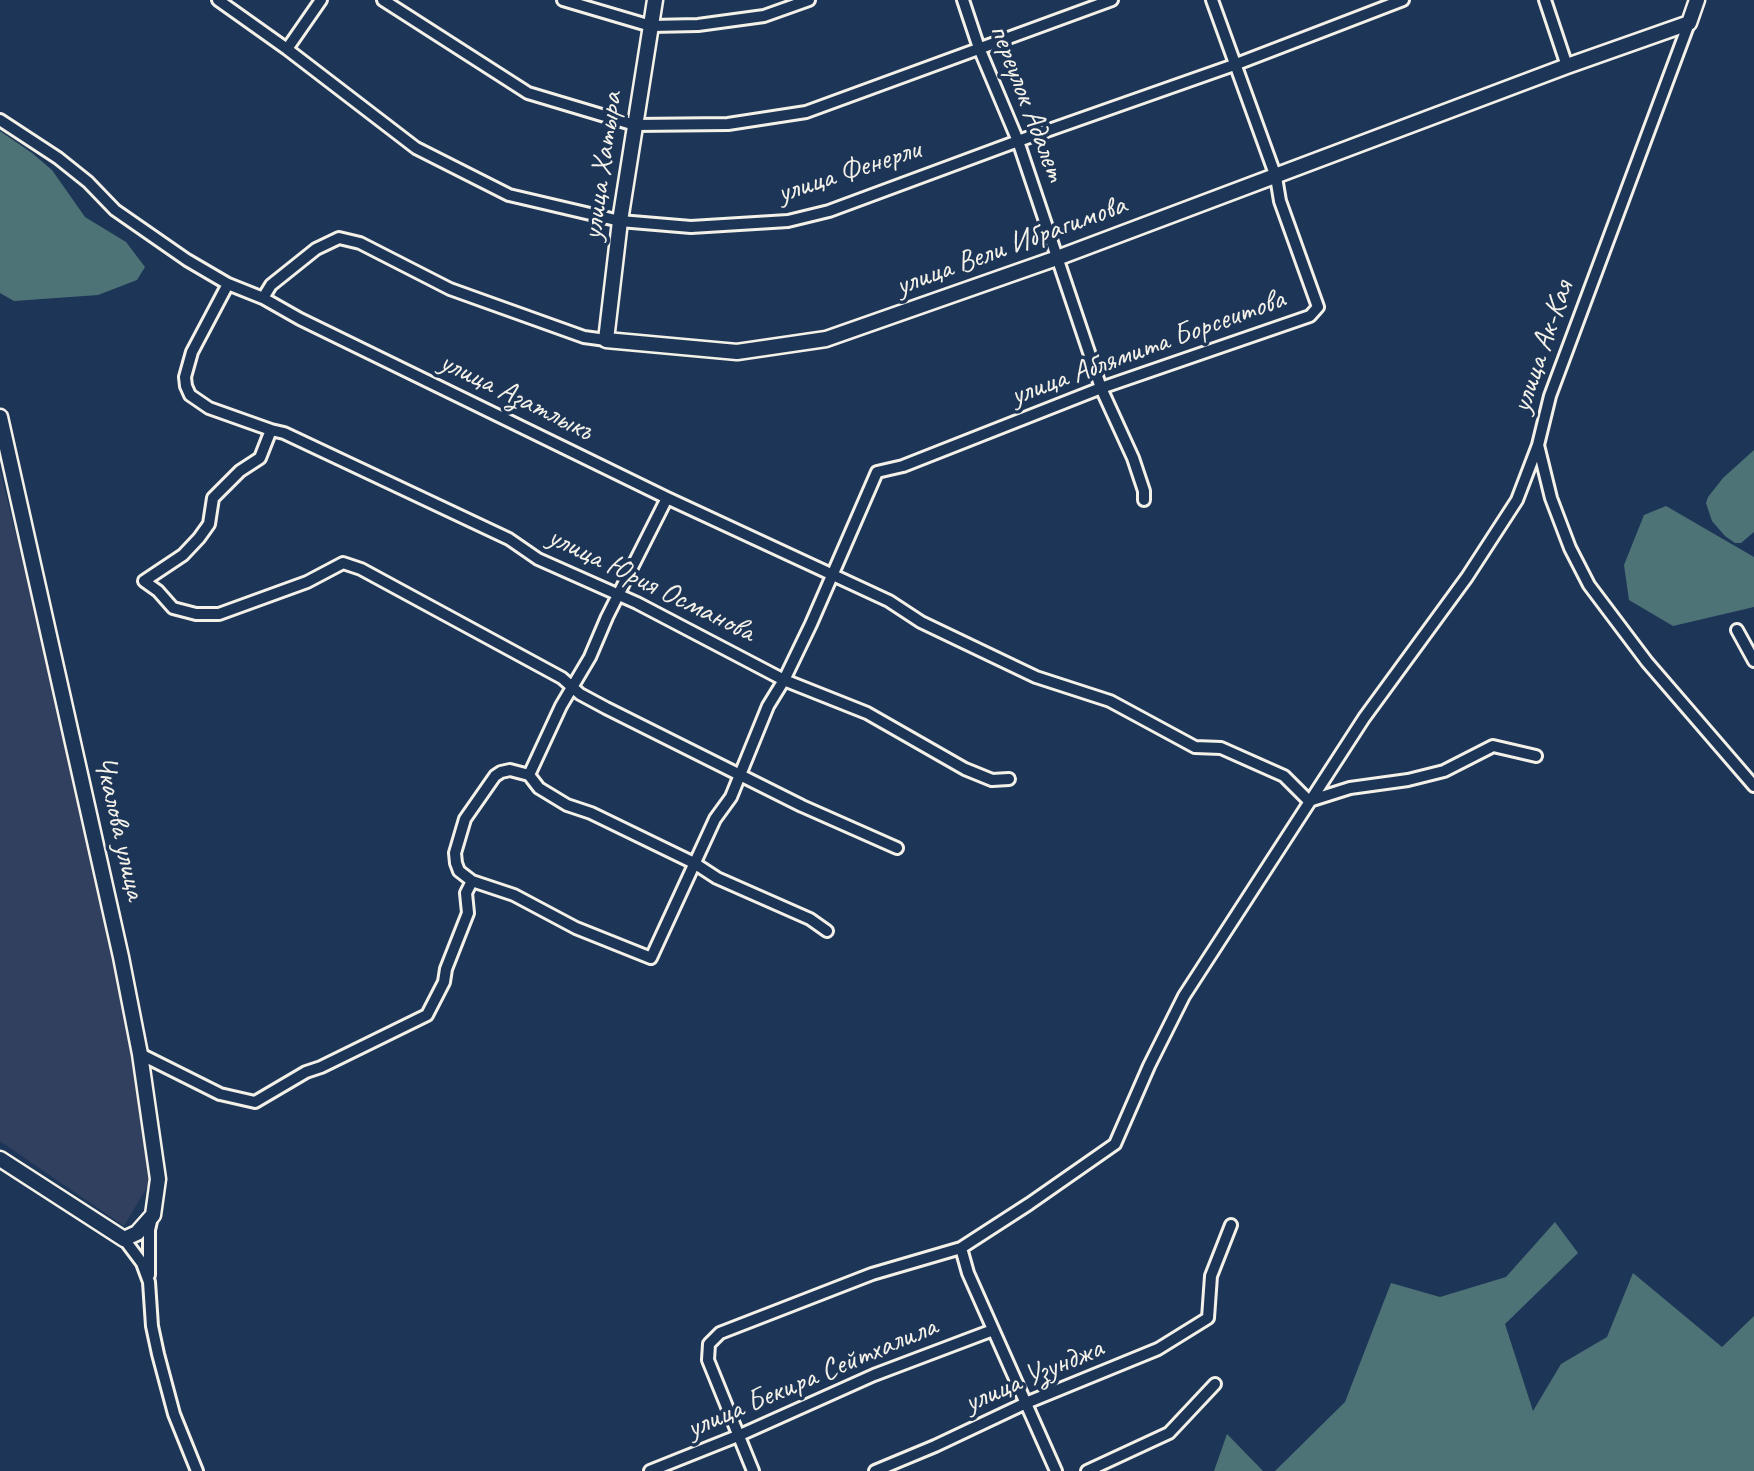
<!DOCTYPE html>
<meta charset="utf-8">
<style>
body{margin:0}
canvas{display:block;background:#1d3557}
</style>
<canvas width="1754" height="1471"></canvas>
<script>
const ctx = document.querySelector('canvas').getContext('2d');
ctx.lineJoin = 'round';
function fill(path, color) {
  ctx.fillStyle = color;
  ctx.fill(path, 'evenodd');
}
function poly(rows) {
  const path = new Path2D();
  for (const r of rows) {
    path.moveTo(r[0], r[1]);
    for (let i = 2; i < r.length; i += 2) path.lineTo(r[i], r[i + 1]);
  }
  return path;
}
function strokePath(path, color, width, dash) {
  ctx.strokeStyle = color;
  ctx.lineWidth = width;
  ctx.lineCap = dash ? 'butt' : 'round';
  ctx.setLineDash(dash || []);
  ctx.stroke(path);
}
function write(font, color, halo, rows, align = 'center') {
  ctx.font = font + ' Caveat,sans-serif';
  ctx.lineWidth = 7;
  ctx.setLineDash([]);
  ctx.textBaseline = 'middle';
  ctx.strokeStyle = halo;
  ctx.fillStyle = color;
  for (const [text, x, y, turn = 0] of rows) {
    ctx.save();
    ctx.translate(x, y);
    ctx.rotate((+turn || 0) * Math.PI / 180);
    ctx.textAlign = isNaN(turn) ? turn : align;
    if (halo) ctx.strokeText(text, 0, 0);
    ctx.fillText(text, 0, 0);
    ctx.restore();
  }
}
fill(poly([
 [0,470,71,760,76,798,119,986,152,1179,124,1226,0,1141]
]), '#31405e');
fill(poly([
 [0,131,32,153,52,170,85,217,126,242,145,267,137,280,98,295,14,301,0,293],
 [1754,450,1754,532,1741,543,1735,543,1725,536,1712,521,1706,503,1708,497,1723,478],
 [1666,506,1754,557,1754,607,1673,626,1629,600,1624,565,1644,515],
 [1555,1222,1578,1253,1505,1324,1533,1411,1561,1364,1607,1337,1633,1273,1722,1347,1754,1316,1754,1471,1275,1471,1345,1402,1391,1283,1440,1297,1506,1277],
 [1227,1434,1263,1471,1214,1471]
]), '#4e7376');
const street = poly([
 [218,0,287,49,416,148,509,195,620,221,691,227,788,221,829,211,1018,141,1234,65,1403,0],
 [383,0,528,93,635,125,728,124,806,112,1112,0],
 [563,0,651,26,698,25,764,16,809,0],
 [963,0,979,48,1018,141,1101,388,1133,458,1144,491,1144,500],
 [1545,0,1567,66],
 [1689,23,1550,396,1538,445,1551,498,1570,548,1589,585,1647,662,1754,786],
 [287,49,321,0],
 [0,120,58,158,88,182,115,210,187,260,228,284,263,298,300,319,667,498,889,601,921,622,1036,677,1110,701,1195,747,1221,748,1284,776,1309,801,1350,788,1408,780,1444,771,1493,746,1536,756],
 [228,284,192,352,185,377,186,386,190,395,209,408,271,430],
 [263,298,271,285,316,249,339,238,360,243,450,289,584,337,606,340],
 [1737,630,1754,661],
 [529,775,539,788,567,805,591,813,694,863,717,878,810,919,827,931],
 [897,848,802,806,606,708,580,694,562,678,361,569,343,563,307,582,219,614,196,614,173,608,158,591,144,581,183,555,199,538,209,524,213,498,240,471,260,458,271,430,284,433,509,539,538,559,637,603,784,680,867,713,965,769,992,780,1009,779],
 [472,881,459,871,456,863,455,853,465,819,495,776,501,772,510,770,529,775,561,706,590,657,607,617,667,498],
 [140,1054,220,1094,255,1102,306,1072,321,1067,427,1015,444,982,446,969,468,913,466,893,472,881,514,895,576,928,651,958,715,819,731,797,768,706,784,680,811,624,877,472,903,466,1101,388,1310,316,1318,307,1280,201,1276,177,1212,0],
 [124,1239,142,1263,149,1282,152,1326,158,1354,174,1414,197,1471],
 [961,1248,968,1273,1056,1471],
 [149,1275,149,1230,152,1217],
 [650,1471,740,1435,874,1375,993,1330],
 [753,1471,708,1360,709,1344,720,1333,872,1274,961,1248,1029,1204,1115,1144,1149,1066,1184,996,1364,718,1467,577,1517,500,1538,445],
 [875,1471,935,1446,1026,1403,1158,1349,1208,1318,1211,1276,1231,1225],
 [1087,1471,1169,1433,1215,1384]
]);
const secondary = poly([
 [655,0,620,221,606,340,737,352,826,339,1057,258,1567,66,1689,23,1697,0],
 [0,417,121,957,140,1054,158,1179,153,1215,137,1233,124,1239,0,1159]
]);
strokePath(street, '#f4f1e8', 16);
strokePath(secondary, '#f4f1e8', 19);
strokePath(street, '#1d3557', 10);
strokePath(secondary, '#1d3557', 14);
write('30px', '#f4f1e8', '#1d3557', [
 ["переулок Адалет",1027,103,69],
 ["улица Хатыра",603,166,-82],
 ["улица Фенерли",849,172,-18],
 ["улица Вели Ибрагимова",1011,246,-20],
 ["улица Ак-Кая",1543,347,-71],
 ["улица Аблямита Борсеитова",1148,348,-20],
 ["улица Азатлыкъ",516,397,26],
 ["улица Юрия Османова",651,585,26],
 ["Чкалова улица",119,828,77],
 ["улица Узунджа",1034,1376,-23],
 ["улица Бекира Сейтхалила",812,1378,-23]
]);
</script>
